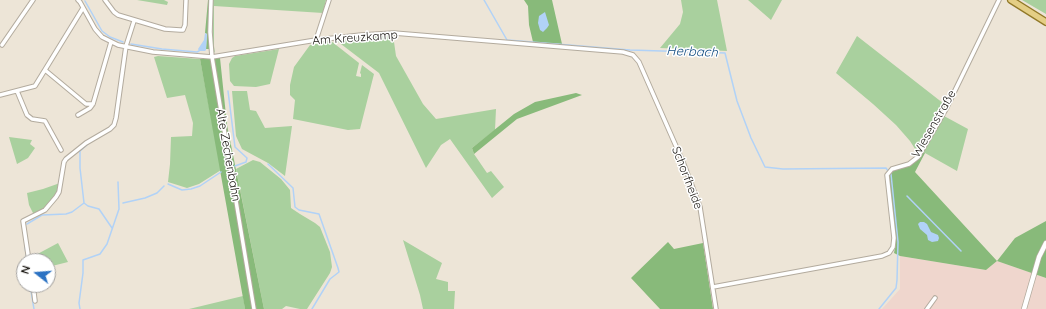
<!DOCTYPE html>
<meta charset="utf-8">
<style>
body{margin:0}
#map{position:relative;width:1046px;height:309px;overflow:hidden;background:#ede5d7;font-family:Quicksand,sans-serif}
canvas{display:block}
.north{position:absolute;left:16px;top:253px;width:40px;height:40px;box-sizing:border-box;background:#fff;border:1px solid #a3a19f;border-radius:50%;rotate:287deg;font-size:11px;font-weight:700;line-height:16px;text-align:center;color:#181510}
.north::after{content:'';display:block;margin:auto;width:14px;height:18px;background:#2b72c3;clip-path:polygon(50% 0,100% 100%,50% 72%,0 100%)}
</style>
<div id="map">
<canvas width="1046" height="309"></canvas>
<div class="north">N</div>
</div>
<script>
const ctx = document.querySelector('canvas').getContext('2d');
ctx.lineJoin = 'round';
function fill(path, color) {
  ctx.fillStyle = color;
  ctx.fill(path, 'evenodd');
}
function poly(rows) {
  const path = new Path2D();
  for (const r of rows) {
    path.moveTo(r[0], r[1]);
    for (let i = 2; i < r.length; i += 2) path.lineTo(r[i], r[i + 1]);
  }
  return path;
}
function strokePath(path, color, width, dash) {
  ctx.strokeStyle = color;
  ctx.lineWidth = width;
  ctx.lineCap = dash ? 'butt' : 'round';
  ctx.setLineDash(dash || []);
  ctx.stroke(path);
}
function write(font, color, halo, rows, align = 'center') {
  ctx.font = font + ' Quicksand,sans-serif';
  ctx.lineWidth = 3;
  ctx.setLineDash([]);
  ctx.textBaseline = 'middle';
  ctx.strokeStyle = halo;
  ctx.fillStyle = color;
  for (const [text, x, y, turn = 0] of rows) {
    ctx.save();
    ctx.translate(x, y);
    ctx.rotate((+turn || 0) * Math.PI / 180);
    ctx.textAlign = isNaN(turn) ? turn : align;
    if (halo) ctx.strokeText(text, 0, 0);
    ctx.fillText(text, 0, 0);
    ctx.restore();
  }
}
fill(poly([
 [900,256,986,270,997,261,1046,278,1046,309,882,309,900,289]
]), '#efd6cd');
fill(poly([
 [137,0,164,0,168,2,167,5],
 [213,0,326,0,323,13,214,6,214,46,215,53,212,49],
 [681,0,717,0,727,51,660,48,680,24,683,12],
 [748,0,782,0,771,20],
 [1022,0,1046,0,1046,14],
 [393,35,396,56,423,104,436,119,496,109,495,130,472,148,474,154,487,173,491,171,504,187,492,198,450,139,441,145,426,168,379,73,337,41,361,37],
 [857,36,948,107,944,116,968,129,957,171,925,153,921,149,917,155,917,152,910,141,896,125,873,104,836,73],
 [331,41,359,63,356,76,361,77,361,74,360,73,362,65,374,74,360,129,348,130,293,119,295,100,290,95,290,85,294,67,310,45],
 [279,49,270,84,256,87,234,86,230,81,229,64,232,58,235,56],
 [158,56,200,59,221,170,199,184,187,188,168,182,170,164,171,137,192,136,193,123,185,95,167,98,154,57],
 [232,91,247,91,250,110,256,111,265,128,292,126,285,176,268,163,242,149,236,136],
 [9,137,32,140,30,144,35,148,28,158,17,164],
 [253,160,260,162,281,179,290,190,291,208,300,214,315,223,320,227,330,252,332,267,330,273,307,309,300,309,286,306,282,309,264,309,236,169],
 [60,183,55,196,46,207,34,215,29,205,27,193,43,189],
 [403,240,442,263,436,279,448,282,448,291,455,291,454,309,423,309,420,295],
 [58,243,68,262,48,267,48,261,31,261,30,258],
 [243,296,245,309,189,309]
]), '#a9d09e');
fill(poly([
 [208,0,210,0,209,49,206,49,207,34,205,33],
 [524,0,552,0,562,44,533,42,529,25,528,6],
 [220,58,227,125,264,309,245,309,200,59],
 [576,93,582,95,517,119,474,154,472,148,514,114,535,102],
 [923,151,925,153,915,172,997,261,1015,238,1046,221,1046,278,997,261,986,270,900,256,894,253,896,243,888,178,889,174,894,170,908,166,914,163,920,157],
 [668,242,674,249,703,243,713,309,660,309,631,278]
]), '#88ba7a');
fill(poly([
 [545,12,549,25,547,28,543,32,540,30,538,23,539,16],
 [205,33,207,34,206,50,205,51,199,51,198,49,204,40],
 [920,222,924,222,927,224,931,232,938,235,939,238,938,241,932,242,928,240,927,235,920,229,918,224]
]), '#b1d2f7');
strokePath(poly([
 [484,0,507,40,630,50,725,53,737,101,751,138,765,167,783,169,886,168,888,171],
 [85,1,102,31,110,37,123,42],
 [131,44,162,49,197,52,199,51],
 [228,91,235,147,247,158,246,162,235,166],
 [268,164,293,188,295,207,299,210,319,214,338,268,339,272,330,279,312,309],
 [168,184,182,190,191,189,200,186,221,172],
 [907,196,961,251],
 [84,203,88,206,99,209,112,228],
 [123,203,145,198,157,193,164,186],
 [27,224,42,215,66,214,72,212,84,203,80,168,80,151,88,144],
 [25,247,27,261],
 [30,285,34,309],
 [80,309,79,303,83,273,83,260,100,254,107,244,119,209,118,182],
 [879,309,896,288,897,280,898,242,891,174]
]), '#b1d2f7', 1.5);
const minor = poly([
 [78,0,80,2,95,29,102,37,118,45,153,52,212,57,316,40,361,35,394,33,623,52,633,55,639,62,683,162,700,207,716,309],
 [105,0,114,12,118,15,165,29,180,30,183,30,185,25,186,0],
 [211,0,210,32,212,57,254,309],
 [316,40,329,0],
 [2,45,33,0],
 [45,70,86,104,93,104,111,42],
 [17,91,27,115,32,119,45,121,61,150],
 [0,95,35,86,83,8],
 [78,115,90,108,93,104],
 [29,261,23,221,45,210,56,197,59,192,64,162,66,159,86,143,110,129,114,125,116,118,126,46,134,21],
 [33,285,35,301],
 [713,287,882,256,889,253,893,247,894,238,887,175,892,169,909,164,918,157,946,109,999,0],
 [927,309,935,298]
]);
const tertiary = poly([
 [1024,309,1039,257,1046,243]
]);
const primary = poly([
 [1011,0,1046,22]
]);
strokePath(minor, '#b3ab9e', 5.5);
strokePath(tertiary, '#b3ab9e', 6);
strokePath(primary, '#917827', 8);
strokePath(minor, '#fff', 3.5);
strokePath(tertiary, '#fff', 4.5);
strokePath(primary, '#e4ce85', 5.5);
write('12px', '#181510', '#fff', [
 ["Am Kreuzkamp",355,38,-4],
 ["Wiesenstraße",934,124,-60],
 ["Alte Zechenbahn",228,155,80],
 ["Schorfheide",687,178,69]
]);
write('italic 13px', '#0e497f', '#fff', [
 ["Herbach",692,52,2]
]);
</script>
